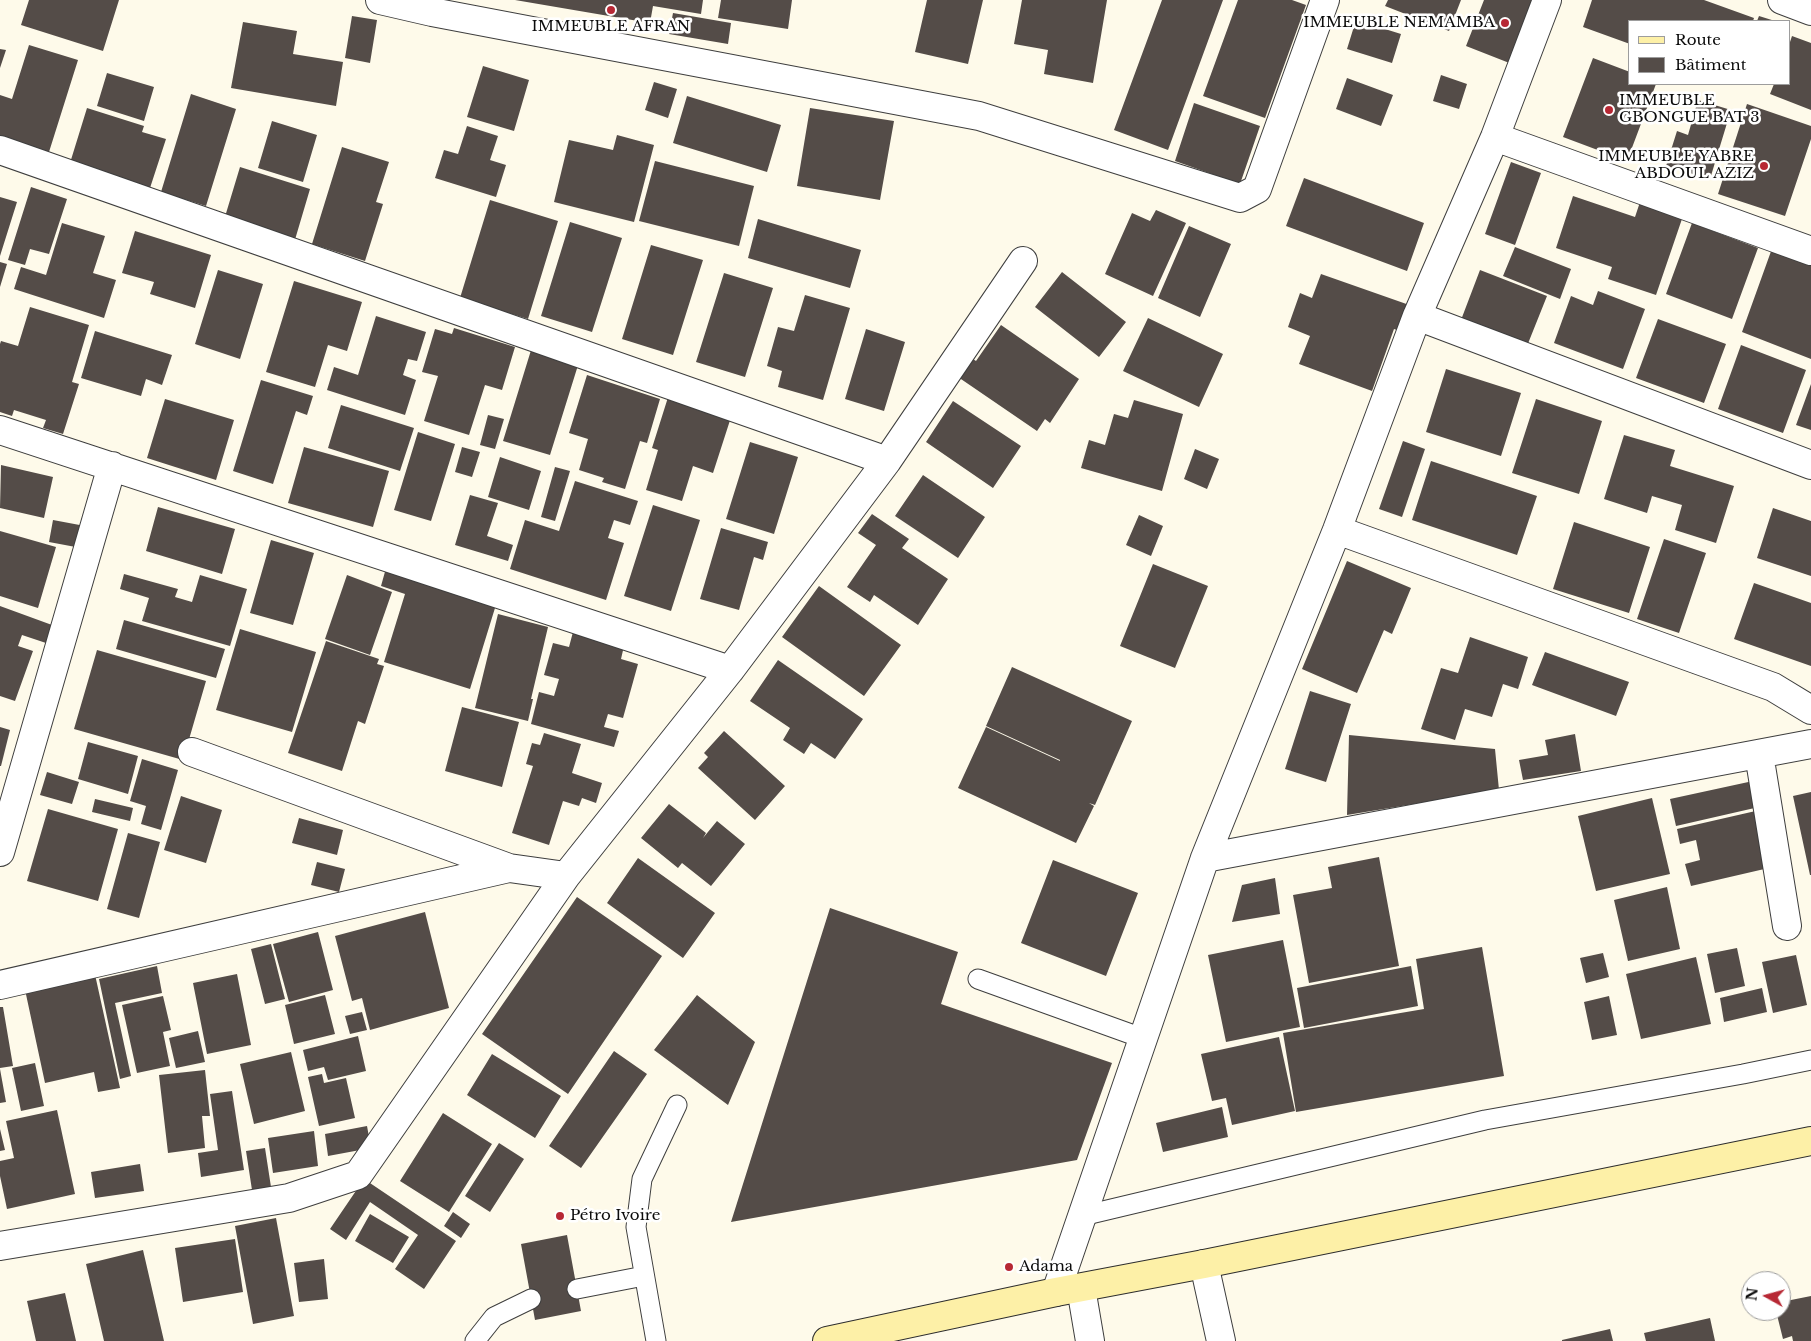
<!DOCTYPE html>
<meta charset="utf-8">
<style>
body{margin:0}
#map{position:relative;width:1811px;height:1341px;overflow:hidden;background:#fefaea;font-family:"Libre Baskerville",serif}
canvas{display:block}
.legend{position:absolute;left:1628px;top:20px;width:162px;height:65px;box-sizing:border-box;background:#fff;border:1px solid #9d9d9d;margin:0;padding:6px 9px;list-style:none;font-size:15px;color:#0b0b0b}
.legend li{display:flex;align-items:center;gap:10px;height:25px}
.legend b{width:25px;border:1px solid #9d9d9d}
.north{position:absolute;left:1741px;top:1271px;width:50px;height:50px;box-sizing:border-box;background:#fff;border:1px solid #9d9d9d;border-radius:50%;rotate:277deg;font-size:14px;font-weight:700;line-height:20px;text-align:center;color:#0b0b0b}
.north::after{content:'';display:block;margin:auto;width:18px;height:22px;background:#b72834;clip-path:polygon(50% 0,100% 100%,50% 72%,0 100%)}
</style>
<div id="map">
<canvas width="1811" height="1341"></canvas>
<ul class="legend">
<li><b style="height:6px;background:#fdf0a7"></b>Route</li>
<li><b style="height:14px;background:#544c48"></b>Bâtiment</li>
</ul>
<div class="north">N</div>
</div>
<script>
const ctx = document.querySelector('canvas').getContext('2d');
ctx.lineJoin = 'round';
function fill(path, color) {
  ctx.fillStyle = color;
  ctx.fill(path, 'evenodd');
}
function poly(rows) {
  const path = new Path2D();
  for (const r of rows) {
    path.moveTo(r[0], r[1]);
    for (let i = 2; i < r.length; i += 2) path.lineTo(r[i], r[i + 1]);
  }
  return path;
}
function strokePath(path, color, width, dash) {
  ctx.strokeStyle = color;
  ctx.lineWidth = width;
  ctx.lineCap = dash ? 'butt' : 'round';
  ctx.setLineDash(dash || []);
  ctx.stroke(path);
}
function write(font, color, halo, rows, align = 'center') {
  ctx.font = font + ' "Libre Baskerville",serif';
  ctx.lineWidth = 5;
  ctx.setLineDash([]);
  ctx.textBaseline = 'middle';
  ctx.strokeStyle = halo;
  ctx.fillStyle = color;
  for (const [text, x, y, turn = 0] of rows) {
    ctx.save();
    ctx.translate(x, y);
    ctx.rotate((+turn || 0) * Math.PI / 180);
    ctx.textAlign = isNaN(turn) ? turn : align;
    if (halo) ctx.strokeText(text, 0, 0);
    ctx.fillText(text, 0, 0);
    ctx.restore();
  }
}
fill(poly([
 [29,0,119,0,103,51,21,25],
 [515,0,703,0,701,14,653,6,650,23],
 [721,0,792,0,788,29,718,18],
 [927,0,983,0,968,64,915,52],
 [1022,0,1107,0,1093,83,1044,74,1048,50,1014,44],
 [1162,0,1223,0,1168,150,1114,130],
 [1238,0,1292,0,1306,5,1265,118,1203,96],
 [1388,0,1461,0,1449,31,1385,6],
 [1484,0,1543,0,1517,66,1466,46],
 [1592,0,1704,0,1754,18,1753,21,1630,21,1630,44,1583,27],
 [673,13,731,23,728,44,669,34],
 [352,16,377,20,370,63,345,58],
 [1759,16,1775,21,1757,21],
 [1356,20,1401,34,1392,63,1347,49],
 [243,22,297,31,293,54,343,62,336,106,231,88],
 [1792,36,1811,43,1811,110,1770,94,1774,84,1790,84,1790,42],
 [29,45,78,60,49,152,0,137,0,95,12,99],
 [0,49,6,50,0,68],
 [1593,58,1630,72,1630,84,1656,84,1627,161,1563,137],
 [483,66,529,80,514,131,467,117],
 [107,73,154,87,144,121,97,106],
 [1441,75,1467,84,1459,109,1433,101],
 [1347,78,1393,95,1381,126,1336,109],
 [654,82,677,89,668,118,645,110],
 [191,94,236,109,206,206,161,192],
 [687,96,781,125,767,172,673,143],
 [1698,100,1731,110,1710,179,1666,166,1677,131,1688,135],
 [1194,103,1260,126,1240,184,1175,161],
 [1747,104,1811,126,1811,139,1785,216,1718,194],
 [87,108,144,126,142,132,166,139,150,188,70,163],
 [810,108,894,121,880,200,797,186],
 [272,121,317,135,303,182,258,168],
 [467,126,498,136,490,160,506,165,496,197,435,178,444,150,458,154],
 [617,135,654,145,634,222,554,202,569,140,613,150],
 [342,147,389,162,376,202,383,204,365,261,312,244],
 [655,161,754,186,739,246,639,221],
 [1511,162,1541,173,1515,245,1485,234],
 [240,167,310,189,294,243,224,220],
 [1304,178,1424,223,1407,271,1286,226],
 [31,187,67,199,49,254,30,249,25,265,8,260],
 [1573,196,1635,217,1640,202,1683,216,1656,295,1608,279,1612,267,1556,248],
 [0,197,17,202,0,256],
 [490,200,558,221,528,319,460,298],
 [1156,210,1186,223,1153,296,1105,274,1132,213,1150,221],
 [758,219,861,250,850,288,748,258],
 [570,222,622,238,592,332,541,316],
 [62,223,105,236,93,273,116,280,104,318,14,289,21,267,46,275],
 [1692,223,1758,248,1732,319,1666,294],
 [1189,226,1231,244,1200,317,1158,298],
 [135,231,211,255,195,308,150,294,154,282,122,273],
 [1774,243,1811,257,1811,359,1742,332],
 [651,245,703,260,673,355,622,339],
 [1515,247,1571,269,1560,299,1503,276],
 [0,262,7,264,0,287],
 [218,270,263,284,240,359,195,344],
 [1480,270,1547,296,1527,346,1461,320],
 [1062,272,1126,322,1099,357,1035,307],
 [724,273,773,288,745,377,696,362],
 [1321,274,1415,307,1405,333,1394,329,1372,391,1299,364,1310,336,1288,327,1300,293,1312,298],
 [294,281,362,302,347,351,328,345,315,387,266,372],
 [1598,291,1645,309,1623,369,1554,343,1571,296,1593,305],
 [805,295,850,308,823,400,778,387,782,371,767,366,778,327,794,331],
 [30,307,89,325,72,382,79,384,63,434,43,428,46,420,14,410,12,416,0,412,0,344,1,341,18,346],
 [376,316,426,332,417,361,408,359,403,375,416,380,405,415,327,390,334,367,358,375],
 [1148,318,1223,354,1199,407,1123,371],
 [1658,319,1726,344,1704,403,1636,378],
 [1001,325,1079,379,1050,423,1045,419,1037,431,958,377,970,357,976,361],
 [454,328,515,347,502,390,485,385,469,435,424,421,438,376,422,372,435,329,452,334],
 [866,329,905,342,884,411,845,399],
 [95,331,172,355,162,385,146,379,141,396,81,378],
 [1741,345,1806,370,1783,433,1718,409],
 [532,347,579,362,550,455,503,441],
 [1446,369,1521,393,1501,456,1426,432],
 [587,375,660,399,647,443,640,441,625,489,602,482,604,478,579,470,588,439,569,433],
 [261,380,313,396,307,415,296,411,273,484,233,471],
 [1811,384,1811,430,1796,425],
 [670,391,733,411,713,473,693,466,682,501,646,490,658,450,652,448],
 [165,399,234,420,216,480,147,458],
 [1536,399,1602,421,1579,494,1512,473],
 [1134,400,1183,414,1162,491,1081,468,1089,440,1105,445,1114,414,1128,418],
 [953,401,1021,446,993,488,926,442],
 [341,405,414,428,400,471,328,448],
 [488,415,504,419,495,449,480,445],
 [418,432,455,444,431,521,394,510],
 [1624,435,1675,450,1670,466,1734,486,1716,543,1675,530,1682,505,1652,496,1647,513,1604,499],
 [1403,441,1425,449,1402,517,1379,509],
 [750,442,798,457,774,534,726,519],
 [304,447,389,471,373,527,288,503],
 [462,447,480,452,472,477,455,472],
 [1195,449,1219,459,1207,489,1184,479],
 [500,457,541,471,529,510,488,497],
 [1431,461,1537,496,1517,555,1412,520],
 [1,465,53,477,44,518,0,508],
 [555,467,570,471,555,521,541,517],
 [923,475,985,517,958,558,895,516],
 [575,481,638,501,630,525,614,520,608,538,624,543,606,600,510,569,525,520,559,531],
 [470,495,498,503,487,536,513,545,508,561,455,545],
 [653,505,700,520,671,611,624,596],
 [158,507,235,529,222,574,146,551],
 [1773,508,1811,521,1811,576,1757,558],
 [872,514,909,539,902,548,948,579,918,625,874,595,870,602,847,587,876,545,858,533],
 [1139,515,1163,526,1151,556,1126,545],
 [53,520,85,526,81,548,49,542],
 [1574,522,1650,547,1629,613,1553,589],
 [721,528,768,542,763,560,754,557,739,610,700,599],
 [0,531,56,547,38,608,0,596],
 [1664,539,1706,553,1679,633,1637,619],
 [271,540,314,553,293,625,250,613],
 [388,561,499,595,470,689,384,662,405,594,381,586],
 [1347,561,1411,588,1392,634,1384,630,1357,693,1302,669],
 [1153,564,1208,586,1175,668,1120,646],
 [124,574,178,589,175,597,192,602,200,575,247,589,230,646,142,621,149,598,120,589],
 [347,575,392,592,370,655,325,639],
 [1754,583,1811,603,1811,666,1734,639],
 [819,586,901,645,864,696,782,637],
 [0,606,52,625,46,643,22,635,18,646,33,651,15,701,0,696],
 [498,614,548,627,531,699,533,699,528,721,475,708],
 [124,620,225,649,216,678,116,649],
 [240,629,316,652,292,732,216,710],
 [573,632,624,646,621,659,638,664,623,718,608,714,604,727,619,731,614,747,531,724,539,692,554,696,559,679,544,675,553,643,569,647],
 [1470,637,1528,657,1518,689,1503,684,1492,717,1465,709,1455,740,1421,729,1441,668,1458,673],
 [326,641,379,659,377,664,384,666,365,724,358,721,342,771,288,753],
 [97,650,206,681,183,760,74,729],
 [1545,652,1629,682,1616,716,1532,685],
 [778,660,863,719,835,759,811,743,804,754,783,740,790,728,750,701],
 [1012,667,1132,721,1095,805,1089,803,1094,806,1076,843,958,788,986,727,1060,761,1060,760,986,726],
 [1310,691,1351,704,1326,782,1285,769],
 [462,707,519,722,502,787,445,771],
 [0,727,10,730,1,766,0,766],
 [724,731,785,786,755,820,698,768,708,757,704,753],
 [544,733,581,744,572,773,602,783,596,803,582,798,579,806,563,801,549,845,512,833,533,766,526,764,532,743,540,745],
 [1575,734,1581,771,1523,780,1519,760,1548,755,1545,740],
 [1349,735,1495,749,1499,790,1347,815],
 [88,742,138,756,128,794,78,779],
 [142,759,178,770,161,830,141,824,146,806,130,801],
 [47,772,79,782,72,804,40,795],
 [1753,781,1759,807,1676,826,1670,799],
 [1811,792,1811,875,1810,875,1793,796],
 [181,796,222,810,206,863,164,850],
 [1652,798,1670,874,1596,891,1578,816],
 [95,799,133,808,130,821,92,812],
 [669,804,706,833,703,838,717,821,745,844,711,886,682,863,678,868,641,838],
 [48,809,118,829,98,901,27,881],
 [1760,810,1773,867,1691,886,1685,864,1700,860,1696,840,1680,844,1677,829],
 [299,818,343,830,337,855,292,843],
 [128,833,160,842,139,918,107,909],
 [1379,857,1399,966,1309,983,1293,895,1332,888,1328,867],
 [638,858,715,913,683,958,607,903],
 [1053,860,1138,893,1106,976,1021,943],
 [317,862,345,869,339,892,311,885],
 [1275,878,1280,914,1232,922,1242,885],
 [1667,887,1680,949,1628,961,1614,900],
 [577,897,662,956,568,1094,482,1034],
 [830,908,958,952,941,1004,1112,1063,1077,1160,731,1222],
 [425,912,449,1008,370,1030,362,998,352,1001,335,936],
 [318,932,333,990,289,1002,273,944],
 [1283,940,1300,1027,1226,1042,1208,955],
 [271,944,285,999,265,1004,251,949],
 [1482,947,1504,1076,1296,1112,1283,1033,1424,1009,1416,959],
 [1737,948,1745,986,1715,993,1707,954],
 [1603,953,1609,977,1586,983,1580,958],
 [1796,955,1807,1005,1773,1013,1762,962],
 [1696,957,1711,1024,1641,1039,1626,974],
 [157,966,162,993,115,1003,131,1076,120,1079,99,979],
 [1411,966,1418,1006,1304,1028,1297,988],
 [94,970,120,1088,98,1092,94,1072,45,1083,24,985],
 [237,974,251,1045,207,1054,193,983],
 [1762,988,1767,1012,1724,1022,1720,998],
 [325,995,335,1034,294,1044,285,1005],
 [697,995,755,1042,728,1105,654,1050],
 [163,996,171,1030,163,1032,170,1066,137,1073,122,1005],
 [1609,996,1617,1035,1592,1040,1584,1002],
 [0,1007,3,1007,13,1066,0,1068],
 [362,1012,367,1030,350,1034,345,1016],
 [198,1031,205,1062,176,1068,169,1038],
 [358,1036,366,1071,328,1080,324,1067,308,1071,303,1050],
 [1279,1037,1295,1111,1232,1125,1226,1098,1212,1101,1201,1054],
 [614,1051,647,1074,581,1168,549,1146],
 [291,1052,305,1111,254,1124,240,1064],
 [492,1054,561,1096,535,1138,467,1095],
 [35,1063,44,1106,21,1111,12,1068],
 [0,1069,6,1102,0,1103],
 [205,1070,210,1116,202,1116,205,1148,168,1153,159,1075],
 [322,1074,324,1083,346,1078,355,1118,319,1126,308,1077],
 [232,1091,244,1170,201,1177,198,1153,218,1150,210,1094],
 [1222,1107,1228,1137,1163,1152,1156,1123],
 [57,1110,75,1194,7,1209,0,1176,0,1161,14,1158,6,1121],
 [443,1113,492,1144,449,1212,400,1181],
 [367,1126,371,1148,328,1156,325,1134],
 [0,1129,5,1150,0,1151],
 [314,1131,318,1166,273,1173,268,1138],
 [499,1143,524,1159,490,1212,465,1196],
 [265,1148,271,1187,252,1190,246,1151],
 [140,1164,144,1191,95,1198,91,1172],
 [364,1179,456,1241,424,1289,395,1269,418,1235,370,1202,346,1240,330,1229],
 [453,1212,470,1224,461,1238,444,1226],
 [370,1214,409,1237,393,1263,355,1241],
 [276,1218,294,1316,253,1324,235,1226],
 [567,1235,581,1311,535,1320,521,1244],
 [235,1239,243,1292,183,1302,175,1248],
 [143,1250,164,1341,104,1341,86,1264],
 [324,1259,328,1299,299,1302,294,1263],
 [65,1293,76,1341,36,1341,27,1301],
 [1811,1296,1811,1341,1793,1341,1792,1336,1783,1339,1776,1311,1781,1311,1781,1302],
 [1710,1318,1715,1341,1646,1341,1644,1333],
 [1610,1329,1613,1341,1562,1341,1562,1340]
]), '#544c48');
const lane = poly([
 [978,979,1142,1038],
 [1082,1216,1485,1120,1743,1074,1811,1060],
 [577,1289,644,1276],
 [475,1341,494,1317,531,1299],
 [656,1341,636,1227,642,1179,677,1105]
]);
const street = poly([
 [380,0,432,12,979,116,1240,198,1257,189,1325,0],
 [1782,0,1811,11],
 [1495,137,1811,251],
 [0,150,887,461],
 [1417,316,1811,465],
 [0,430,730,670],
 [1337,530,1773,687,1811,710],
 [192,752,509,868],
 [1759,754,1787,926],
 [0,852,112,466],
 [1205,858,1811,744],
 [0,985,509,868,566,876],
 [0,1246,289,1198,358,1175,566,876,730,670,887,461,1023,261],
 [1204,1264,1221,1341],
 [1081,1288,1090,1341],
 [1056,1292,1205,858,1337,530,1417,316,1495,137,1547,0]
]);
const secondary = poly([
 [827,1341,1056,1292,1204,1264,1811,1141]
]);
strokePath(lane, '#3e3e3e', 21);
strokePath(street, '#3e3e3e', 30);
strokePath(secondary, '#2d2d2d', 30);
strokePath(lane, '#fff', 19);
strokePath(street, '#fff', 28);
strokePath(secondary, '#fdf0a7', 28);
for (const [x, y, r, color] of [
 [611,10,5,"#b72834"],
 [1505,23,5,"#b72834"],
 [1609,110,5,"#b72834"],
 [1764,166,5,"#b72834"],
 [560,1216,5,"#b72834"],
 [1009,1267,5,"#b72834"]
]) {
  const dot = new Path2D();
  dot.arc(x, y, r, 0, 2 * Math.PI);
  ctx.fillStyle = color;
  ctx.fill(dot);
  strokePath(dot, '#fff', 2);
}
write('15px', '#0b0b0b', '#fff', [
 ["IMMEUBLE NEMAMBA",1495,23,"right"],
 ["IMMEUBLE AFRAN",611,27,"center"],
 ["IMMEUBLE",1619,101],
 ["GBONGUE BAT 3",1619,118],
 ["IMMEUBLE YABRE",1754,157,"right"],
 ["ABDOUL AZIZ",1754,174,"right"],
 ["Pétro Ivoire",570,1216],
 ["Adama",1019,1267]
], 'left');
</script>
